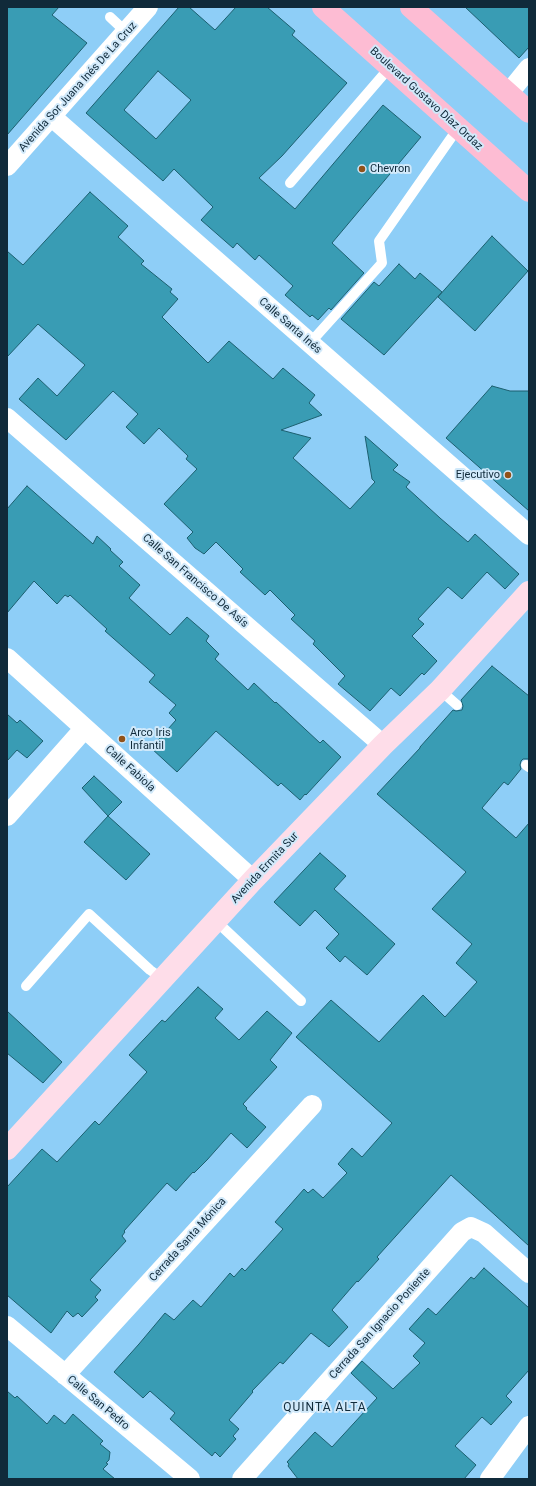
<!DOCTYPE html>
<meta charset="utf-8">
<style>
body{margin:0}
#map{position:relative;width:536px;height:1486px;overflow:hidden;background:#8ecef7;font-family:Roboto,sans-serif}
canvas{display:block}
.frame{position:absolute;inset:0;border:8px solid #102a3a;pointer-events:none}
</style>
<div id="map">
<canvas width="536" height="1486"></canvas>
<div class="frame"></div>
</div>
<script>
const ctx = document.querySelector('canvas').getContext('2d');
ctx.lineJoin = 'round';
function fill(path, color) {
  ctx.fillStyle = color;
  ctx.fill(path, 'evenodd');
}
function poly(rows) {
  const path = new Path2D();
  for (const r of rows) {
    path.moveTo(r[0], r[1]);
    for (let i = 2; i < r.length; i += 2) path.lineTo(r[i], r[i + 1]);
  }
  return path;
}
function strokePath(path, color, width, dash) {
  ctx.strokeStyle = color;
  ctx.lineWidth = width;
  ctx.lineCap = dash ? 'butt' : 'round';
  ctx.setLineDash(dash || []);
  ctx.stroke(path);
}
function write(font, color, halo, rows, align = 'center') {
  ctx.font = font + ' Roboto,sans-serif';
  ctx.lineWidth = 4;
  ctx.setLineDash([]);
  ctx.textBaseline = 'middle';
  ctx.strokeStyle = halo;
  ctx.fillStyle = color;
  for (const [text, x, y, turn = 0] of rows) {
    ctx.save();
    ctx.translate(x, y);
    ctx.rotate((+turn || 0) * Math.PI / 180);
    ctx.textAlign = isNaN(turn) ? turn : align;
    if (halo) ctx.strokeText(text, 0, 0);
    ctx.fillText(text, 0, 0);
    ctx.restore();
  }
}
const building = poly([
 [7,7,59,7,52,15,87,43,7,135,7,7],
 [179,7,189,7,215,30,236,7,267,7,295,31,292,35,347,83,282,156,259,178,295,209,383,105,421,137,332,243,364,273,331,310,329,308,318,320,312,315,310,317,285,295,293,286,259,255,255,260,237,243,233,248,201,220,213,207,174,169,163,181,86,113,179,7],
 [158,71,191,100,156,139,124,110,158,71],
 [465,7,529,7,529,47,519,58,465,7],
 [90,192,128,226,118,237,144,261,141,264,172,289,170,292,178,299,162,317,208,363,229,341,273,379,283,368,315,395,309,403,322,415,281,430,311,438,293,458,350,509,375,482,372,479,365,436,398,465,393,470,410,482,406,487,440,518,468,542,475,534,519,574,505,589,487,572,462,599,448,587,418,619,424,624,412,636,437,661,424,675,422,673,400,696,391,688,370,711,338,684,345,676,313,644,315,641,291,619,295,615,270,590,265,595,240,572,243,569,216,542,204,554,195,548,187,538,193,532,164,504,197,469,186,459,188,456,159,428,144,444,126,427,138,414,113,391,66,440,19,399,38,378,57,396,85,365,38,324,7,357,7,251,23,265,90,192],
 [492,236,528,271,475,331,438,297,492,236],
 [399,264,415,279,420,273,442,292,384,355,341,319,374,282,379,286,399,264],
 [492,386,510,391,529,391,529,511,446,438,492,386],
 [27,486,93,544,97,536,111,549,110,550,123,562,119,566,140,585,129,598,170,635,187,617,209,636,206,641,219,654,215,659,248,690,254,683,275,703,276,702,320,743,323,740,341,757,306,795,305,794,300,800,281,783,278,786,216,731,177,772,151,748,176,720,169,713,176,705,149,682,155,675,105,631,107,629,70,595,68,597,65,595,57,604,34,581,7,613,7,509,27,486],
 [492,666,529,696,529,759,523,759,521,761,520,765,521,769,508,785,504,782,482,808,516,838,529,823,529,1246,451,1175,377,1257,379,1259,358,1282,357,1281,332,1310,348,1327,329,1347,311,1333,283,1364,280,1362,252,1391,253,1392,229,1420,239,1429,233,1436,236,1439,220,1457,215,1452,212,1456,170,1419,175,1413,150,1391,143,1398,114,1372,139,1344,165,1313,174,1320,193,1300,201,1307,230,1273,234,1277,242,1268,245,1271,283,1229,275,1222,304,1189,308,1193,313,1189,323,1198,347,1173,338,1164,352,1148,362,1157,392,1123,296,1037,331,1000,379,1042,423,995,445,1017,477,982,456,963,472,944,432,909,466,872,377,794,420,748,420,747,453,710,456,711,462,710,463,706,461,700,492,666],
 [7,714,17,723,20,720,43,741,27,758,17,750,7,761,7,714],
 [94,776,122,802,108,816,82,788,94,776],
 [108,816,150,854,126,880,84,842,108,816],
 [320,853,346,876,334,889,395,944,367,975,345,956,340,962,326,948,339,934,315,910,300,926,274,902,320,853],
 [198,987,223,1009,215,1018,239,1040,267,1011,292,1033,270,1060,277,1067,243,1104,247,1108,246,1109,266,1127,247,1148,231,1133,207,1160,194,1173,193,1172,176,1191,167,1183,124,1231,125,1232,122,1236,126,1241,90,1280,101,1290,95,1297,98,1300,82,1317,78,1313,73,1317,67,1311,51,1333,7,1295,7,1187,42,1149,57,1162,95,1121,99,1125,147,1072,129,1055,162,1020,165,1022,198,987],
 [7,1011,62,1062,43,1083,7,1053,7,1011],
 [484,1268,529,1308,529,1370,506,1396,512,1402,491,1425,482,1417,455,1446,476,1465,464,1479,298,1479,288,1466,289,1464,287,1462,315,1432,332,1447,377,1398,351,1373,362,1361,393,1389,420,1363,413,1356,425,1343,409,1329,428,1308,436,1315,471,1277,474,1279,484,1268],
 [7,1391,15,1398,17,1396,47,1424,54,1415,65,1424,73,1414,103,1441,100,1444,110,1452,109,1460,106,1463,108,1464,103,1469,115,1479,7,1479,7,1391]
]);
fill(building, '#399cb4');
strokePath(building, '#1c5f6f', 1);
strokePath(poly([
 [110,17,126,32],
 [290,183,390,67],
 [310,343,382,263,379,241,458,128],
 [440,690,457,705],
 [526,765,529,767],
 [216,921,301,1001],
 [26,986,89,914,150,970,163,979]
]), '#fff', 10);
strokePath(poly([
 [508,94,529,68],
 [52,117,529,535],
 [7,166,148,7],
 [7,418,383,745],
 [7,658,253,880],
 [7,816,84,729],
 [7,1326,190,1479],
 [65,1375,312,1105],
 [242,1479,462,1232,471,1227,484,1233,529,1273],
 [490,1479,529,1426]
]), '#fff', 20);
strokePath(poly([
 [7,1149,253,880,383,745,440,690,529,592]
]), '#fedde9', 22);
strokePath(poly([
 [323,7,529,191],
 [411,7,529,112]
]), '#fdbcd3', 22);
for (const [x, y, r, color] of [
 [362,169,4,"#915219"],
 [508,475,4,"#915219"],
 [122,739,4,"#915219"]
]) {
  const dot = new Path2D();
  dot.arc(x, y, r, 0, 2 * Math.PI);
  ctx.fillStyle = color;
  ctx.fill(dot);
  strokePath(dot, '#d1e9fa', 1.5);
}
write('11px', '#102a3a', '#d1e9fa', [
 ["Avenida Sor Juana Inés De La Cruz",78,87,-48],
 ["Boulevard Gustavo Díaz Ordaz",426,99,42],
 ["Calle Santa Inés",290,326,41],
 ["Calle San Francisco De Asís",195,581,41],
 ["Calle Fabiola",130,769,42],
 ["Avenida Ermita Sur",265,868,-47],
 ["Cerrada Santa Mónica",188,1240,-48],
 ["Cerrada San Ignacio Poniente",380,1324,-48],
 ["Calle San Pedro",98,1403,40]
]);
write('11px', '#102a3a', '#d1e9fa', [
 ["Chevron",370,169],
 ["Ejecutivo",500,475,"right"],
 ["Arco Iris",130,733],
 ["Infantil",130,746]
], 'left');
ctx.letterSpacing = '1px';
write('12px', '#102a3a', '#d1e9fa', [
 ["QUINTA ALTA",325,1408]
]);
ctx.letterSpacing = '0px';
</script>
